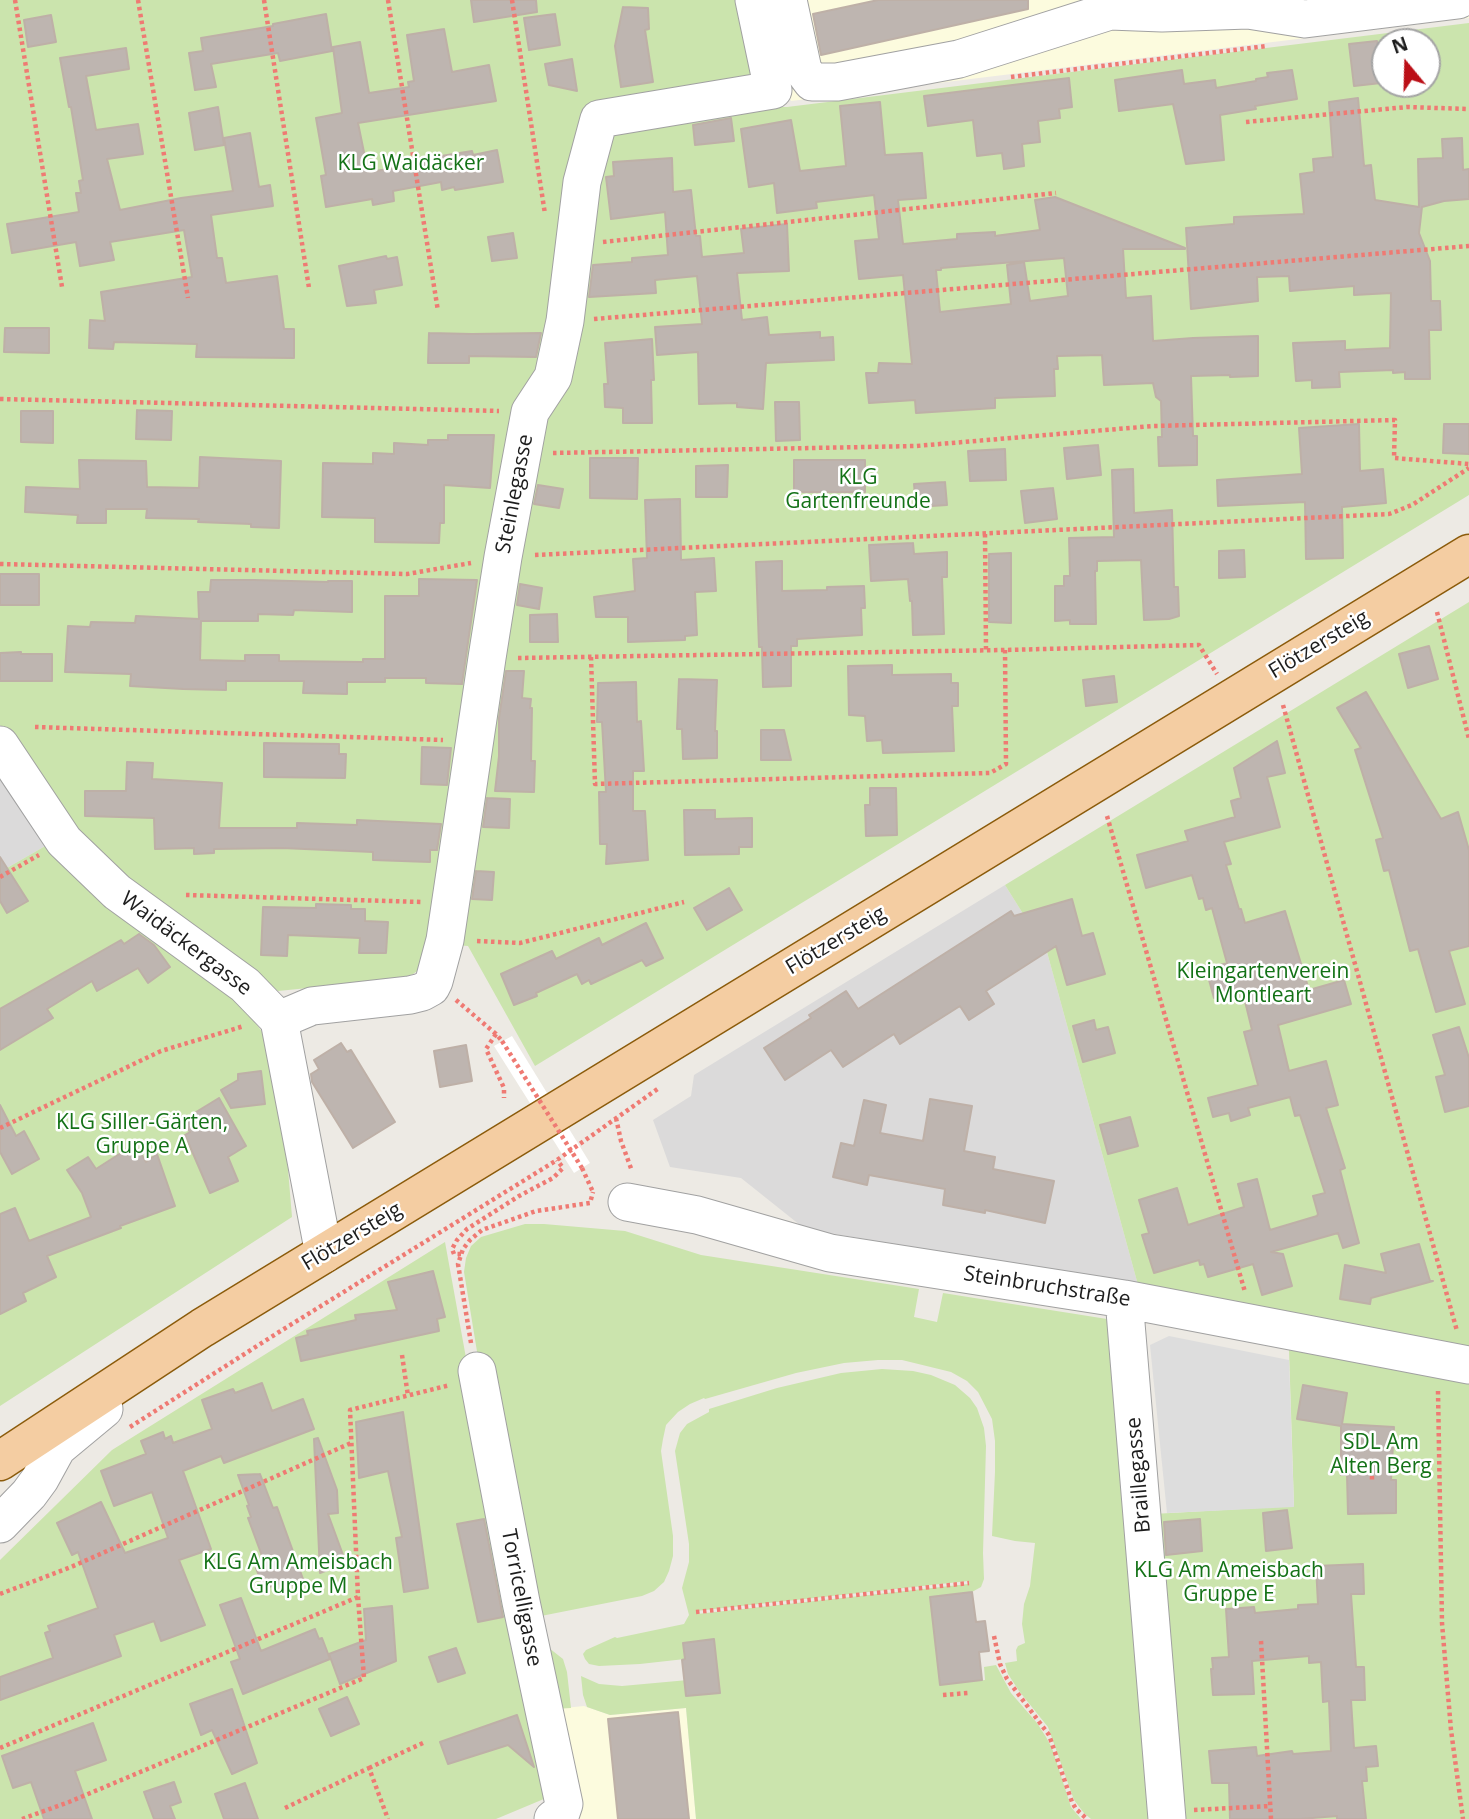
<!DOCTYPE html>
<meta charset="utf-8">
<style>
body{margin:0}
#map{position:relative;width:1469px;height:1819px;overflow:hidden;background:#edeae4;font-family:"Open Sans",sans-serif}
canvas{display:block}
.north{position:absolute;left:1371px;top:28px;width:70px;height:70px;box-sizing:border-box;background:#fff;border:2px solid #a5a5a5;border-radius:50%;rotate:341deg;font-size:19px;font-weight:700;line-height:28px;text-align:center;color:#1d1d1d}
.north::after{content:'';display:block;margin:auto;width:24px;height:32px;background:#bb0f17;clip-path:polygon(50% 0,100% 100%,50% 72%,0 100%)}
</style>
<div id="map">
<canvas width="1469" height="1819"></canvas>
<div class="north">N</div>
</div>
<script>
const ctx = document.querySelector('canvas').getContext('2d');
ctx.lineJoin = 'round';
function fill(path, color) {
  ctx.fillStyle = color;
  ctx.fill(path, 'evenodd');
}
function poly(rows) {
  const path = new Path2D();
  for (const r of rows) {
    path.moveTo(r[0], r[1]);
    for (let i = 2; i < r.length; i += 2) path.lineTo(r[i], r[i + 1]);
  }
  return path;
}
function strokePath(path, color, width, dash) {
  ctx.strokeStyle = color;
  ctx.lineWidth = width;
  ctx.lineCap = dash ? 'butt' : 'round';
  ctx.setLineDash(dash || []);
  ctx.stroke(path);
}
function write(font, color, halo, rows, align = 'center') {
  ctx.font = font + ' "Open Sans",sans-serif';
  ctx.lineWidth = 5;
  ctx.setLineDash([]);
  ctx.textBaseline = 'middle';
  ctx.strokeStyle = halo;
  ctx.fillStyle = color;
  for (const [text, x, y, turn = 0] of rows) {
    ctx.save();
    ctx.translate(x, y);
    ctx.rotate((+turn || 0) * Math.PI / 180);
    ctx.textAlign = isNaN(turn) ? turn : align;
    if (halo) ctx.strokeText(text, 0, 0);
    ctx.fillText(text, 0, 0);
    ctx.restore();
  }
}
fill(poly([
 [0,773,54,841,0,872],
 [1005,885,1047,952,1138,1285,805,1229,741,1178,670,1167,653,1120,691,1096,694,1075]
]), '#dbdada');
fill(poly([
 [763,0,1469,0,1469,18,791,101,781,72],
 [584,1706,610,1715,686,1708,696,1819,577,1819,554,1709]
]), '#fcfbde');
fill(poly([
 [0,0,740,0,756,90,596,111,423,967,413,974,398,979,278,991,122,877,82,838,15,748,0,725],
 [1469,23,1469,495,535,1066,468,946,456,945,496,666,602,126,755,107,787,107],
 [1385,42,1427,42,1427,84,1385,84],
 [1469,602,1469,1354,1138,1285,1047,952,1005,885],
 [54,841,242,1005,263,1033,270,1046,281,1085,292,1217,0,1406,0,872],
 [525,1224,544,1224,625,1231,701,1255,919,1289,914,1317,937,1322,943,1293,1107,1319,1154,1819,1091,1819,1084,1813,1074,1800,1048,1727,1019,1691,1008,1674,1005,1663,1017,1661,1016,1650,1018,1646,1025,1643,1022,1624,1024,1604,1030,1586,1035,1543,1015,1541,992,1536,995,1472,995,1441,992,1419,978,1392,967,1381,951,1372,902,1360,878,1360,844,1363,796,1373,705,1399,704,1398,690,1404,678,1412,666,1425,663,1439,661,1451,673,1536,673,1556,669,1571,664,1582,654,1591,642,1596,536,1617,482,1382,464,1272,466,1258,471,1246,481,1237],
 [445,1242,526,1689,551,1796,496,1819,0,1819,0,1560,112,1450],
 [1289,1350,1469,1379,1469,1819,1184,1819,1153,1514,1294,1506],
 [882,1369,913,1371,931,1375,955,1385,970,1398,977,1408,984,1428,986,1446,983,1553,984,1579,981,1587,972,1592,930,1597,940,1684,985,1680,984,1667,996,1665,1011,1693,1037,1723,1046,1737,1052,1748,1071,1807,1081,1819,696,1819,686,1708,610,1715,587,1707,583,1695,581,1676,599,1684,622,1686,688,1680,685,1659,640,1664,599,1666,589,1664,585,1659,583,1654,586,1650,615,1637,617,1638,684,1624,689,1615,682,1588,689,1562,689,1544,675,1451,680,1433,687,1424,709,1412,709,1409,777,1388,841,1373],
 [968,1581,968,1584,697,1614,696,1611],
 [549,1648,563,1659,567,1672,571,1708,554,1709]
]), '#cbe4ad');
fill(poly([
 [1169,1336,1289,1360,1294,1507,1167,1513,1150,1345]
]), '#ddd');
fill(poly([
 [512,1036,590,1163,574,1173,494,1046]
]), '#fff');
const building = poly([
 [471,0,536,0,537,12,474,22,471,0],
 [878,0,1028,0,1028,9,821,55,813,14,878,0],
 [623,7,648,8,649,29,645,30,653,82,621,87,615,46,623,7],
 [326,14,332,51,280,61,278,53,211,64,216,87,195,90,189,53,203,51,201,38,273,26,273,24,326,14],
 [555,14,560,45,529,50,524,18,555,14],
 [51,15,56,42,28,47,24,20,51,15],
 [444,29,452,72,489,65,496,101,358,123,368,172,423,164,423,159,472,151,473,155,497,150,503,182,455,190,454,187,442,190,441,182,393,191,394,201,373,205,372,199,326,207,321,176,326,175,316,118,342,113,333,47,360,42,369,93,409,87,408,82,414,81,407,35,444,29],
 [1377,41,1381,83,1354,86,1349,44,1377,41],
 [126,48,129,69,86,76,96,130,138,124,143,154,107,159,120,210,181,198,233,191,224,138,250,133,259,187,270,185,273,206,211,215,217,258,222,258,226,283,277,276,284,329,294,329,294,358,196,357,197,344,114,342,113,349,89,348,90,320,105,321,101,292,192,277,184,230,110,242,114,260,80,266,76,242,12,253,7,224,79,212,76,193,81,193,79,181,83,180,71,107,69,107,60,58,126,48],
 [572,59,577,91,549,85,545,64,572,59],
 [1182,70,1184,84,1215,80,1216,88,1256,81,1256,79,1268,77,1267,73,1292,70,1297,99,1255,106,1256,109,1220,115,1224,160,1186,164,1173,104,1119,111,1115,80,1182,70],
 [1069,78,1072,107,1059,109,1060,118,1038,121,1040,142,1022,144,1024,166,1004,169,1002,153,977,156,973,120,928,126,924,96,1069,78],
 [1358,98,1364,166,1371,165,1375,200,1419,207,1418,159,1443,158,1442,139,1462,138,1463,170,1469,169,1469,199,1444,201,1422,207,1419,233,1430,261,1431,301,1440,301,1441,330,1429,330,1430,379,1405,379,1405,372,1393,373,1393,370,1339,372,1340,387,1312,388,1312,380,1296,381,1293,343,1345,341,1345,350,1390,348,1391,293,1354,295,1354,286,1290,291,1289,276,1257,277,1258,301,1191,309,1186,228,1234,224,1234,217,1304,214,1300,174,1314,172,1313,159,1333,157,1329,102,1358,98],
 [880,102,885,155,922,153,926,198,898,200,903,244,957,239,957,234,995,232,995,236,1040,230,1035,200,1055,197,1185,248,1185,249,1123,249,1126,298,1151,296,1153,341,1193,338,1258,336,1258,376,1230,377,1230,375,1191,376,1193,436,1197,436,1197,465,1159,466,1158,437,1162,437,1161,401,1156,397,1153,383,1104,385,1102,355,1057,356,1058,369,1054,369,1055,396,995,398,995,408,916,413,915,400,869,403,866,373,878,373,879,363,912,364,903,275,859,279,855,241,879,239,874,195,816,202,817,208,777,213,774,183,749,187,741,129,791,120,800,171,846,166,840,106,880,102],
 [1064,258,1068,296,1030,301,1024,262,1007,265,1011,304,940,312,936,270,941,270,941,268,1064,258],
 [218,107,224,145,195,150,189,113,218,107],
 [731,118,734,141,695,145,693,125,731,118],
 [672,158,673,192,691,190,696,236,700,236,702,257,744,253,741,229,787,224,789,271,737,273,742,320,767,317,769,335,820,332,820,338,833,337,834,360,766,363,763,409,737,407,737,403,699,404,698,352,657,355,655,327,702,324,697,276,655,280,656,293,589,297,593,265,632,262,632,258,668,255,665,212,611,219,606,177,614,176,613,162,672,158],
 [513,233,517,258,492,261,488,237,513,233],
 [386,256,387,259,397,257,402,285,374,290,376,303,347,306,339,266,386,256],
 [5,328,49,328,49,353,4,352,5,328],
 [429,333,472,334,541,333,536,357,469,356,469,363,428,363,429,333],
 [652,339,654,380,651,380,652,423,623,423,623,408,605,407,604,384,608,384,605,343,652,339],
 [775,402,799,402,800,440,776,441,775,402],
 [137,410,172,411,171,440,136,439,137,410],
 [21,411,53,411,53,443,21,442,21,411],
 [1359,424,1360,471,1383,469,1386,503,1342,507,1343,558,1306,559,1305,502,1218,506,1217,480,1302,474,1299,428,1359,424],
 [1444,424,1469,424,1469,454,1443,453,1444,424],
 [448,435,494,435,490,488,444,485,444,523,440,523,439,543,375,542,375,518,322,517,323,463,373,464,373,453,394,454,394,443,428,445,428,440,448,440,448,435],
 [1098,445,1101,475,1067,479,1064,448,1098,445],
 [1005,449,1006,480,970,481,968,451,1005,449],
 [200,457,281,461,279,528,251,527,251,524,198,522,199,519,146,518,147,509,106,509,106,523,77,523,78,515,25,512,26,487,80,489,79,460,146,461,147,487,199,488,200,457],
 [590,458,638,458,637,499,590,498,590,458],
 [794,460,865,460,865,492,794,492,794,460],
 [728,465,727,497,696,497,696,466,728,465],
 [1133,469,1134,513,1172,510,1174,587,1178,587,1179,616,1169,619,1144,620,1141,560,1097,561,1097,571,1095,571,1096,624,1070,624,1070,620,1055,621,1055,586,1064,586,1064,576,1070,576,1069,538,1114,537,1112,470,1133,469],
 [945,482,947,505,916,507,914,484,945,482],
 [538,485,563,489,559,508,534,504,538,485],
 [1053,488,1057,519,1025,523,1021,491,1053,488],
 [680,499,681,560,714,558,716,591,695,592,697,635,685,636,685,640,628,642,628,617,596,617,594,597,635,591,633,559,647,558,645,500,680,499],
 [913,543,914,554,947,552,947,577,942,577,944,634,913,635,912,601,910,601,908,579,871,581,869,545,913,543],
 [1244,550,1245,577,1219,578,1219,551,1244,550],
 [1011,553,1011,623,989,622,989,554,1011,553],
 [782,561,782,591,827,590,827,587,864,586,865,608,861,608,862,635,797,639,797,646,791,646,791,686,763,687,762,647,759,647,756,562,782,561],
 [0,574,39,574,39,605,0,605,0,574],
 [419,579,477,580,462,684,426,683,426,678,385,678,385,682,347,682,347,694,303,693,304,681,226,681,226,690,183,689,130,686,131,674,65,672,68,626,90,627,91,622,135,623,136,616,199,619,198,592,210,592,211,580,254,580,328,582,328,581,352,581,352,612,294,610,293,615,258,614,258,621,201,621,200,660,245,661,245,655,279,655,279,661,363,662,363,659,385,659,385,596,419,596,419,579],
 [520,584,542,588,539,609,517,605,520,584],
 [557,614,558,642,530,642,530,615,557,614],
 [1429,646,1438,679,1408,688,1399,654,1429,646],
 [21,652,21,654,52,654,52,681,0,681,0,653,21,652],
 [892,665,892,675,951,674,951,683,958,683,958,706,952,706,954,751,883,753,882,740,867,741,865,716,849,715,848,666,892,665],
 [506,671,524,671,522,698,531,699,530,708,532,708,531,761,535,761,534,792,495,791,499,756,499,718,506,671],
 [1114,676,1117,702,1086,706,1083,680,1114,676],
 [679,679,717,680,715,731,717,731,717,758,683,759,682,729,677,729,679,679],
 [636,682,637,722,641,721,644,771,633,771,633,811,645,811,648,860,606,864,607,844,600,844,599,792,606,792,602,722,597,722,598,683,636,682],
 [1366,692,1441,819,1458,812,1469,850,1469,946,1449,951,1465,1004,1436,1012,1418,949,1410,951,1389,870,1384,871,1376,840,1383,838,1355,750,1361,748,1337,708,1366,692],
 [761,730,784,730,791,760,761,760,761,730],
 [1277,741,1285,773,1267,777,1280,827,1224,842,1231,864,1226,865,1239,909,1241,909,1245,923,1285,911,1309,990,1344,980,1351,1004,1278,1025,1289,1071,1326,1061,1338,1105,1326,1108,1345,1168,1340,1170,1359,1243,1343,1248,1338,1233,1271,1252,1283,1254,1292,1286,1262,1295,1253,1264,1208,1277,1204,1264,1200,1265,1199,1260,1154,1273,1142,1235,1149,1233,1139,1200,1177,1188,1188,1225,1244,1207,1238,1184,1257,1179,1270,1230,1317,1216,1318,1214,1313,1196,1325,1193,1300,1115,1295,1116,1290,1097,1248,1108,1250,1115,1231,1121,1229,1113,1213,1117,1208,1098,1258,1085,1244,1032,1252,1030,1242,989,1214,998,1206,969,1227,963,1212,908,1206,910,1203,898,1199,899,1192,875,1146,888,1137,855,1188,841,1185,831,1235,817,1231,801,1241,798,1234,768,1277,741],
 [264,743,339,744,339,754,346,754,345,778,264,777,264,743],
 [422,747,451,748,447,785,421,784,422,747],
 [127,762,153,763,152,779,222,783,219,828,297,828,297,823,357,825,357,820,441,824,437,850,430,850,430,862,373,860,373,852,282,848,214,849,214,853,194,854,194,848,155,849,154,818,85,816,85,791,126,791,127,762],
 [870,788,896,788,897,835,866,836,865,805,870,805,870,788],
 [487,798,510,799,509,828,483,827,487,798],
 [684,810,715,810,715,819,752,818,752,847,739,847,739,854,685,855,684,810],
 [0,857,28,901,7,913,0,901,0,857],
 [476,871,494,872,492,900,472,899,476,871],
 [729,888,742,910,707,930,694,908,729,888],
 [1072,899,1082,936,1093,933,1105,974,1067,985,1056,946,986,991,994,1004,969,1020,960,1006,900,1044,894,1034,843,1067,831,1050,785,1080,764,1048,811,1018,809,1015,846,991,858,1009,1011,911,1014,916,1072,899],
 [316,904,351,905,351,909,365,909,365,921,388,922,386,953,359,953,360,938,288,935,287,956,261,955,263,907,316,908,316,904],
 [646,923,663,958,646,966,642,960,591,984,589,980,582,984,577,974,536,993,537,996,514,1005,501,974,552,951,556,959,599,938,602,945,646,923],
 [139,934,154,945,170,967,148,983,138,968,97,991,92,981,47,1009,53,1018,0,1050,0,1009,121,940,124,944,139,934],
 [1094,1020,1096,1030,1108,1027,1115,1053,1083,1062,1073,1026,1094,1020],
 [1459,1027,1469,1058,1469,1106,1445,1112,1436,1077,1445,1075,1433,1035,1459,1027],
 [341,1043,347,1052,351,1050,395,1122,353,1148,312,1082,311,1074,319,1069,314,1060,341,1043],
 [466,1045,472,1081,440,1087,434,1051,466,1045],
 [261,1071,265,1104,231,1108,221,1090,238,1080,238,1074,261,1071],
 [219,1098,246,1146,228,1157,238,1181,210,1193,185,1135,190,1132,183,1120,219,1098],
 [930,1099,972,1106,964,1151,995,1157,993,1169,1054,1181,1045,1223,985,1210,985,1213,943,1205,945,1189,869,1175,867,1185,833,1177,841,1143,854,1146,864,1100,886,1105,880,1133,923,1141,930,1099],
 [0,1105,16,1136,24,1131,39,1159,12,1174,0,1152,0,1105],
 [1130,1117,1138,1146,1108,1154,1100,1125,1130,1117],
 [135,1144,146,1162,157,1154,175,1206,120,1226,121,1228,47,1256,56,1277,23,1293,26,1301,0,1314,0,1214,15,1208,29,1241,91,1217,82,1193,67,1170,88,1157,96,1169,135,1144],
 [1419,1244,1430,1281,1433,1281,1371,1298,1370,1304,1340,1299,1345,1265,1386,1273,1381,1254,1419,1244],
 [433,1271,445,1317,437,1319,439,1331,301,1361,296,1338,308,1335,307,1331,356,1320,355,1315,397,1310,388,1282,433,1271],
 [262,1383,272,1411,303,1399,314,1429,224,1463,221,1456,183,1471,211,1549,179,1560,205,1625,161,1641,154,1621,114,1635,121,1656,0,1700,0,1677,53,1658,45,1633,50,1631,48,1626,98,1608,78,1552,72,1555,57,1523,101,1502,125,1553,168,1538,152,1492,114,1506,101,1471,146,1454,141,1441,163,1432,165,1439,171,1436,173,1443,212,1429,202,1400,233,1389,235,1393,262,1383],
 [1303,1385,1347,1393,1342,1424,1394,1427,1391,1480,1396,1480,1396,1513,1348,1514,1347,1475,1341,1475,1341,1426,1297,1419,1303,1385],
 [403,1412,428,1588,404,1592,396,1538,402,1537,388,1471,359,1478,356,1422,403,1412],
 [318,1438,337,1490,338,1513,328,1514,346,1563,320,1573,314,1439,318,1438],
 [260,1474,273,1508,277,1507,303,1579,303,1581,281,1589,279,1583,264,1589,256,1568,265,1564,248,1518,251,1517,247,1506,249,1505,238,1475,260,1474],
 [1287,1510,1292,1548,1266,1551,1263,1513,1287,1510],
 [484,1519,503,1617,478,1622,457,1524,484,1519],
 [1200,1519,1202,1551,1166,1555,1164,1522,1200,1519],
 [1363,1564,1364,1594,1351,1594,1356,1667,1364,1667,1365,1700,1351,1700,1354,1748,1376,1746,1378,1766,1366,1767,1367,1781,1362,1781,1366,1819,1337,1819,1337,1816,1300,1819,1230,1819,1229,1783,1212,1783,1209,1751,1256,1747,1257,1756,1292,1751,1293,1754,1331,1751,1329,1701,1323,1702,1321,1662,1309,1663,1309,1656,1252,1661,1254,1694,1213,1695,1211,1669,1213,1669,1212,1658,1229,1657,1226,1609,1254,1607,1255,1613,1298,1609,1298,1605,1318,1604,1316,1566,1363,1564],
 [972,1592,976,1622,985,1621,989,1651,979,1652,982,1680,940,1685,930,1597,972,1592],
 [241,1598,261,1651,315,1629,319,1639,322,1638,330,1659,243,1694,231,1662,240,1659,220,1605,241,1598],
 [392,1606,396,1661,340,1684,329,1654,366,1640,364,1609,392,1606],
 [714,1639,720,1693,686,1696,682,1660,685,1659,683,1643,714,1639],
 [456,1648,465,1673,438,1682,429,1657,456,1648],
 [232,1689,257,1763,232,1774,212,1730,201,1735,190,1704,232,1689],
 [347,1697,359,1724,331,1736,319,1709,347,1697],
 [678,1712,689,1819,618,1819,608,1719,678,1712],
 [517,1715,534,1767,508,1745,448,1764,440,1742,517,1715],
 [93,1723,106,1760,75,1771,92,1819,44,1819,31,1782,13,1788,2,1756,93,1723],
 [174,1782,181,1802,170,1806,175,1819,154,1819,144,1792,174,1782],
 [245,1783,258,1819,224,1819,215,1794,245,1783]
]);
fill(building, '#beb5b0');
strokePath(building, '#beb0a7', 2);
const minor = poly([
 [788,0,803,70,812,82,837,82,959,59,1110,11,1162,13,1248,10,1305,19,1458,0],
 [0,745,64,841,117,892,245,985,279,1020,324,1254],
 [279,1020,312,1006,410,995,422,992,431,987,434,981,445,940,487,658,503,557,530,412,553,377,565,321,582,182,599,119,773,90,754,0],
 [627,1202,697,1215,830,1253,1124,1299,1469,1365],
 [1124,1299,1167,1819],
 [477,1371,521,1602,564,1804,561,1813,553,1819],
 [0,1524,29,1494,40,1479,57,1448,104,1409]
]);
const major = poly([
 [0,1461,202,1328,1469,554]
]);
strokePath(minor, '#a1a1a1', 39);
strokePath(major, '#8b5b0b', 41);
strokePath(poly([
 [15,0,62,287],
 [138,0,188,298],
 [264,0,309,288],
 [388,0,438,311],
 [512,0,545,214],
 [1011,77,1267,46],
 [1246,122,1407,107,1469,109],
 [603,242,1056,193],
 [594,319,1469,246],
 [0,399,499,411],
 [553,453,916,446,1153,426,1395,420,1394,458,1469,464],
 [985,534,986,650],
 [535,555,1389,514,1412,505,1469,468],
 [0,564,407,574,471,563],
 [1437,612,1469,739],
 [591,657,595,784,990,773,1006,764,1005,650],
 [518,658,1005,650,1199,645,1217,674],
 [1283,705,1457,1331],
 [35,727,443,740],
 [1107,816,1245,1292],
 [0,877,39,855],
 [186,895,422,902],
 [477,941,520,943,684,902],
 [456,1000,496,1034,502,1041],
 [496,1034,486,1049,504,1088,504,1098],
 [616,1118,621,1141,632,1171],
 [0,1128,161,1051,244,1026],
 [582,1168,593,1192],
 [461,1254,454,1254,452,1249,457,1240,467,1229,519,1196,553,1178,563,1168,557,1160],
 [471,1343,458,1264,463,1249,470,1240,482,1230,536,1211,590,1203,593,1192],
 [402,1355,408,1396],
 [1438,1391,1442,1623,1451,1730,1463,1819],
 [130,1427,279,1332,557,1160,659,1088],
 [1372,1476,1372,1481],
 [0,1594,71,1567,351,1443],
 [696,1612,969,1583],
 [994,1636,1000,1664,1007,1679,1049,1735,1072,1802,1076,1809,1087,1819],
 [1261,1641,1271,1819],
 [943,1695,968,1693],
 [0,1748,358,1597],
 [369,1768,425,1742],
 [285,1808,369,1768,388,1819],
 [1194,1810,1270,1806],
 [22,1819,69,1802,364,1678,358,1597,350,1410,450,1385]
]), '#ef7a73', 4.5, [3.5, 3.5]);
strokePath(minor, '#fff', 37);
strokePath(major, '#f4cda2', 38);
strokePath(poly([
 [502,1041,582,1168]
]), '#ef7a73', 4.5, [3.5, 3.5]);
write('21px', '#147217', '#fff', [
 ["KLG Waidäcker",411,164],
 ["KLG",858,478],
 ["Gartenfreunde",858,502],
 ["Kleingartenverein",1263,972],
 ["Montleart",1263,996],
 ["KLG Siller-Gärten,",142,1123],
 ["Gruppe A",142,1147],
 ["SDL Am",1381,1443],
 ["Alten Berg",1381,1467],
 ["KLG Am Ameisbach",298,1563],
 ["Gruppe M",298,1587],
 ["KLG Am Ameisbach",1229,1571],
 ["Gruppe E",1229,1595]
]);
write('21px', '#1d1d1d', '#fff', [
 ["Steinlegasse",515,494,-79],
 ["Flötzersteig",1319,645,-31],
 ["Flötzersteig",836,941,-31],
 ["Waidäckergasse",186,944,37],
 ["Flötzersteig",352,1237,-31],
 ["Steinbruchstraße",1047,1287,9],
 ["Braillegasse",1139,1475,-95],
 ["Torricelligasse",521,1598,79]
]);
</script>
